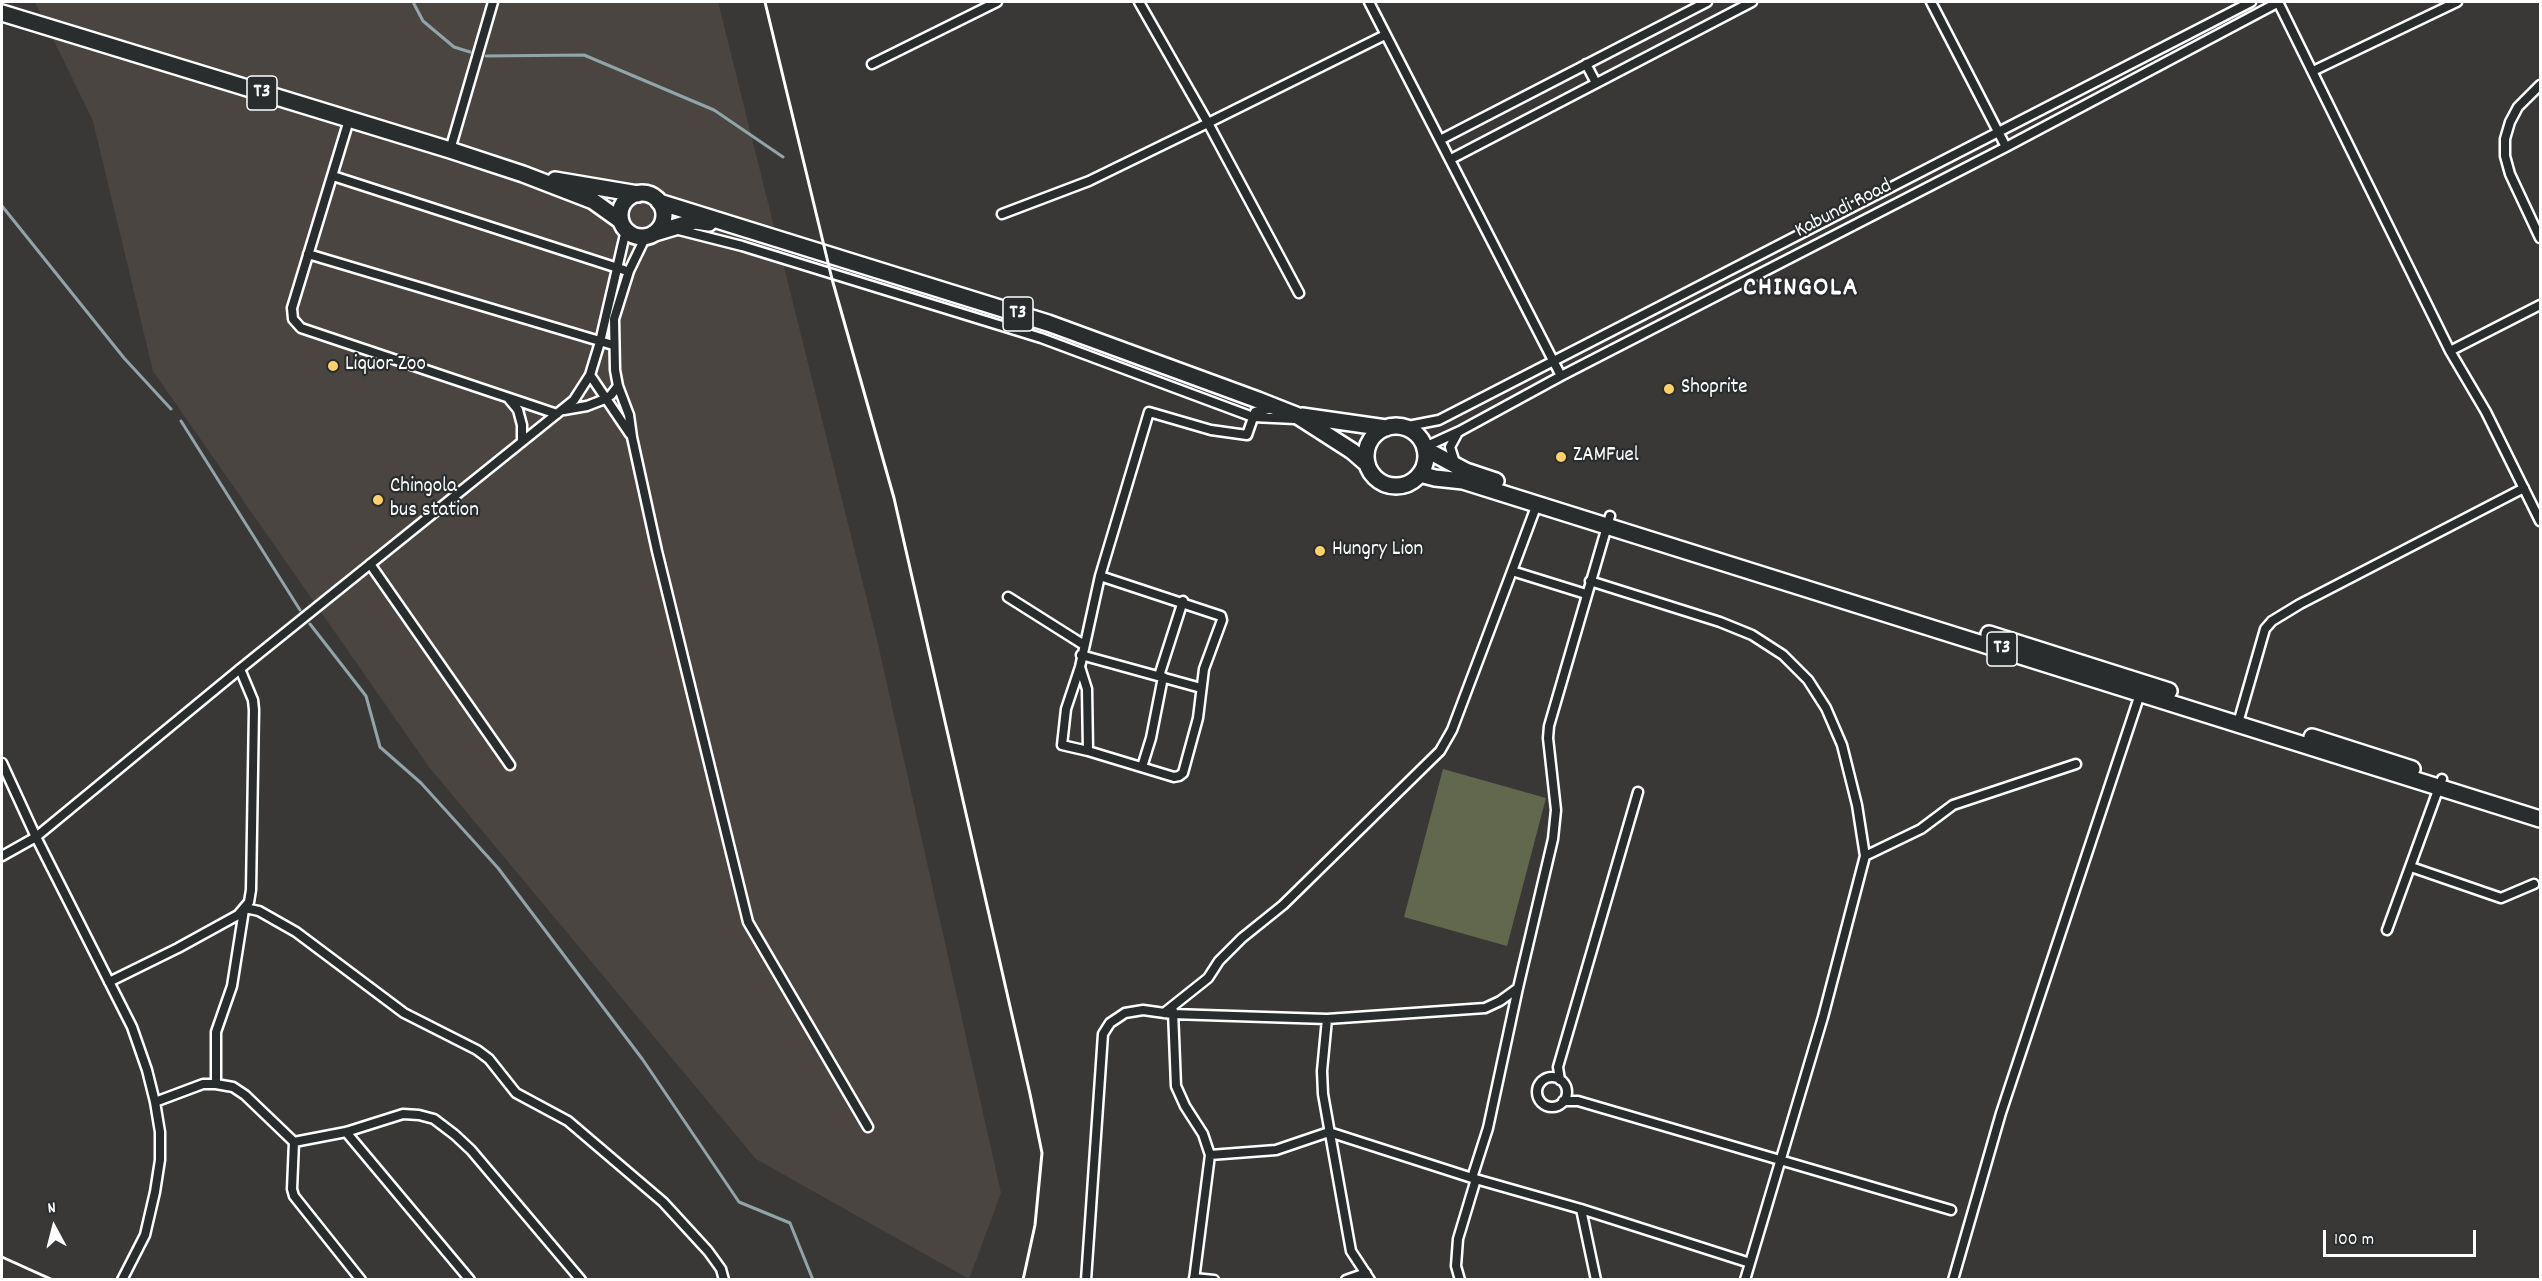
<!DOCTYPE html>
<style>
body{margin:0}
#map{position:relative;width:2542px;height:1281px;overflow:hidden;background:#393837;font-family:Dekko,sans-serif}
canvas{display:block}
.frame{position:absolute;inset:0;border:3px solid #fff;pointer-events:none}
.north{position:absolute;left:24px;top:1197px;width:60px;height:60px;-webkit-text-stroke:4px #2a2d2e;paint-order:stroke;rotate:353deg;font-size:16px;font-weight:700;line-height:24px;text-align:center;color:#fff}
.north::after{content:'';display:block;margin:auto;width:21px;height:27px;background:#fff;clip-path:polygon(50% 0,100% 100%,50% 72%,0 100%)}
.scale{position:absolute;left:2323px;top:1230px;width:153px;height:27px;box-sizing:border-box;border:3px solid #fff;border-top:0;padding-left:8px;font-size:18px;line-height:21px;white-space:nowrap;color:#fff;-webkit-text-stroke:4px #2a2d2e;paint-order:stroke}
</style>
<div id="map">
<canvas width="2542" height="1281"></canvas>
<div class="frame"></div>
<div class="north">N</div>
<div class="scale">100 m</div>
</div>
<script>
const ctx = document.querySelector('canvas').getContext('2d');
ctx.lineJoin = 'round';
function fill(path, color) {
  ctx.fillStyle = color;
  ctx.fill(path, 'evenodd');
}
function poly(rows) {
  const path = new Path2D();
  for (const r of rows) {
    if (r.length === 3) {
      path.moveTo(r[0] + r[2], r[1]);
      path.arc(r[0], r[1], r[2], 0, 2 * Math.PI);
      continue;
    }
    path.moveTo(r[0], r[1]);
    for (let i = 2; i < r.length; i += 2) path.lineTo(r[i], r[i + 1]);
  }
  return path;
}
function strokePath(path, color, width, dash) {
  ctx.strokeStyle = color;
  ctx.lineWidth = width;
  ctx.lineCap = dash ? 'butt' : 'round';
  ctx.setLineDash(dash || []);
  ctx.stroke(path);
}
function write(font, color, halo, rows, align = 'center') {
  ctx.font = font + ' Dekko,sans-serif';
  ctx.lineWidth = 4.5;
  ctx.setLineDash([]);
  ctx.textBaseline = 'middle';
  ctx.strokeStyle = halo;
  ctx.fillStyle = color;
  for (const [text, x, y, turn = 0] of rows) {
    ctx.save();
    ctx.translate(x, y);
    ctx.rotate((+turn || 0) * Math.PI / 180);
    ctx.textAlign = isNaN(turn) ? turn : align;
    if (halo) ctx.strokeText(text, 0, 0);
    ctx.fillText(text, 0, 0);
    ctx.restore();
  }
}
fill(poly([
 [35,2,718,2,878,644,1001,1193,969,1279,756,1159,429,767,153,371,93,121]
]), '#4b4542');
fill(poly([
 [1443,769,1546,798,1507,946,1404,917]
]), '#62684e');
strokePath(poly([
 [413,2,423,21,454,47,470,52],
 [486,56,584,55,714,110,783,157],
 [2,206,124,358,171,409],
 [181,421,300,610],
 [310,624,366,696,380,747,421,783,498,868,643,1060,739,1202,790,1223,813,1280]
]), '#93a4a9', 3);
const street = poly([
 [1139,2,1208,123,1385,35],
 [1369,2,1561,376],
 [1931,2,2006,147],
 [2278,2,2450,351,2486,412,2540,521],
 [872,64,997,2],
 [1586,64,1596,83],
 [2313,71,2457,2],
 [2540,85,2518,107,2510,122,2505,139,2505,156,2510,174,2540,238],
 [349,120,292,308,293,319,301,328,557,414],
 [1440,140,1707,2],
 [450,150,493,2],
 [1451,159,1752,2],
 [333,176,624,270],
 [1002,214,1089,181,1208,123,1299,293],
 [675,229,742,246,1041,338,1253,417,1295,419],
 [646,236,629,271,614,319,615,370,618,386,629,415,632,437,657,551,748,922,868,1127],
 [308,254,613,345],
 [2450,351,2540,305],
 [590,375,630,434],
 [509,399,518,410,522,425,522,440],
 [564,410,587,406,605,399,611,395,618,386],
 [1403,427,1439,420,2251,2],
 [1425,447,1460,431,1561,376,2006,147,2279,2],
 [1455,463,1450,447,1457,434],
 [370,564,510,765],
 [1512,571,1537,504],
 [1100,576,1221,616,1222,620,1204,669,1198,718,1183,773,1179,776,1174,777,1088,751,1062,745,1066,709,1080,667,1100,576,1149,412,1211,430,1247,435,1255,412,1272,408],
 [1590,581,1720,622,1752,635,1783,655,1808,680,1826,708,1842,745,1857,805,1865,856,1823,1017,1745,1280],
 [1008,597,1084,645],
 [1081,655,1201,688],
 [1080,667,1087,689,1088,751],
 [1159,676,1183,601],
 [2238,723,2265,629,2272,621,2300,604,2524,488],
 [2,763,36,837,132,1027,147,1070,155,1102,160,1132,160,1160,155,1192,145,1235,122,1280],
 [1142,767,1151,738,1163,677],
 [2,856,36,837,240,669,574,400,590,375,600,342,626,230],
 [1865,856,1921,829,1953,805,2076,764],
 [2411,867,2501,898,2534,884],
 [245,908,259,911,296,932,404,1013,477,1050,489,1059,516,1093,568,1121,663,1202,708,1251,721,1269,724,1280],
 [2387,930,2442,779],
 [109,982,178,948,238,915,249,902,251,890,254,710,253,700,240,669],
 [1173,1011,1176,1086,1185,1106,1203,1134,1210,1155,1194,1280],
 [1164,1013,1208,978,1219,961,1242,938,1283,905,1440,751,1452,730,1512,571,1586,594],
 [1327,1019,1322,1071,1323,1094,1349,1240,1351,1251,1370,1280],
 [1552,1092,15],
 [1560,1080,1558,1067,1638,792],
 [216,1084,216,1032,232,986,244,910],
 [1563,1101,1578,1101,1951,1210],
 [155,1102,203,1084,216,1084,233,1087,245,1095,294,1142,346,1132,403,1114,419,1115,434,1119,455,1135,471,1150,581,1280],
 [346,1132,470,1280],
 [294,1142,292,1189,294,1196,361,1280],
 [1210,1155,1276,1150,1329,1132,1472,1178,1581,1209,1750,1263],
 [1472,1178,1488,1128,1518,988,1553,839,1556,810,1548,738,1549,726,1610,516],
 [1581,1209,1596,1280],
 [1194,1278,1214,1280],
 [1086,1280,1103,1034,1110,1023,1125,1013,1143,1010,1172,1014,1327,1019,1485,1008,1500,1001,1518,988],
 [1346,1280,1366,1273],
 [1460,1280,1456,1266,1458,1239,1476,1179],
 [1953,1280,2001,1113,2141,691]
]);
const highway = poly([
 [2,13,450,150,523,174,593,201,621,221],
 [555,180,638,194],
 [642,215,22],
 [659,202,1048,323,1258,400,1296,415,1352,451,1367,464],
 [655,233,695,221,709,223],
 [1302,416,1386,428],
 [1396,456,30],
 [1425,449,1466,471,1496,481],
 [1420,474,1435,478,1463,481,2540,819],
 [1989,634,2169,691],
 [2312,737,2412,769]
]);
strokePath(street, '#fff', 13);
strokePath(highway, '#fff', 20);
strokePath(street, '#2a2d2e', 8);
strokePath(highway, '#2a2d2e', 15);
strokePath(poly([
 [765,2,832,279,894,498,1030,1094,1042,1153,1035,1225,1023,1280],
 [2,1257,53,1280]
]), '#fff', 3);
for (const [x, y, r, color] of [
 [333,366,6,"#ffd166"],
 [1669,389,6,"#ffd166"],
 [1561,457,6,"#ffd166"],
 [378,500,6,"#ffd166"],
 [1320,551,6,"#ffd166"]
]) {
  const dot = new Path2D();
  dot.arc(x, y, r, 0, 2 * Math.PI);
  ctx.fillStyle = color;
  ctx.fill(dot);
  strokePath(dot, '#2a2d2e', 2);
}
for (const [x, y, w] of [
 [262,93,30],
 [1018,314,30],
 [2002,649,30]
]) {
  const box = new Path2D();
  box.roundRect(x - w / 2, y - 17, w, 34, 4.5);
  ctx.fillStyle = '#2a2d2e';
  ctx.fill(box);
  strokePath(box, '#fff', 1.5);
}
write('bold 20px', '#fff', null, [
 ["T3",262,93],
 ["T3",1018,314],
 ["T3",2002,649]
]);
write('21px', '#fff', '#2a2d2e', [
 ["Kabundi Road",1844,210,-27]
]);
write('21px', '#fff', '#2a2d2e', [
 ["Liquor Zoo",345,366],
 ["Shoprite",1681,389],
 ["ZAMFuel",1573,457],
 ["Chingola",390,488],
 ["bus station",390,512],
 ["Hungry Lion",1332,551]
], 'left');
ctx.letterSpacing = '1.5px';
write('bold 27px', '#fff', '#2a2d2e', [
 ["CHINGOLA",1801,290]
]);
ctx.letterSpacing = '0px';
</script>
